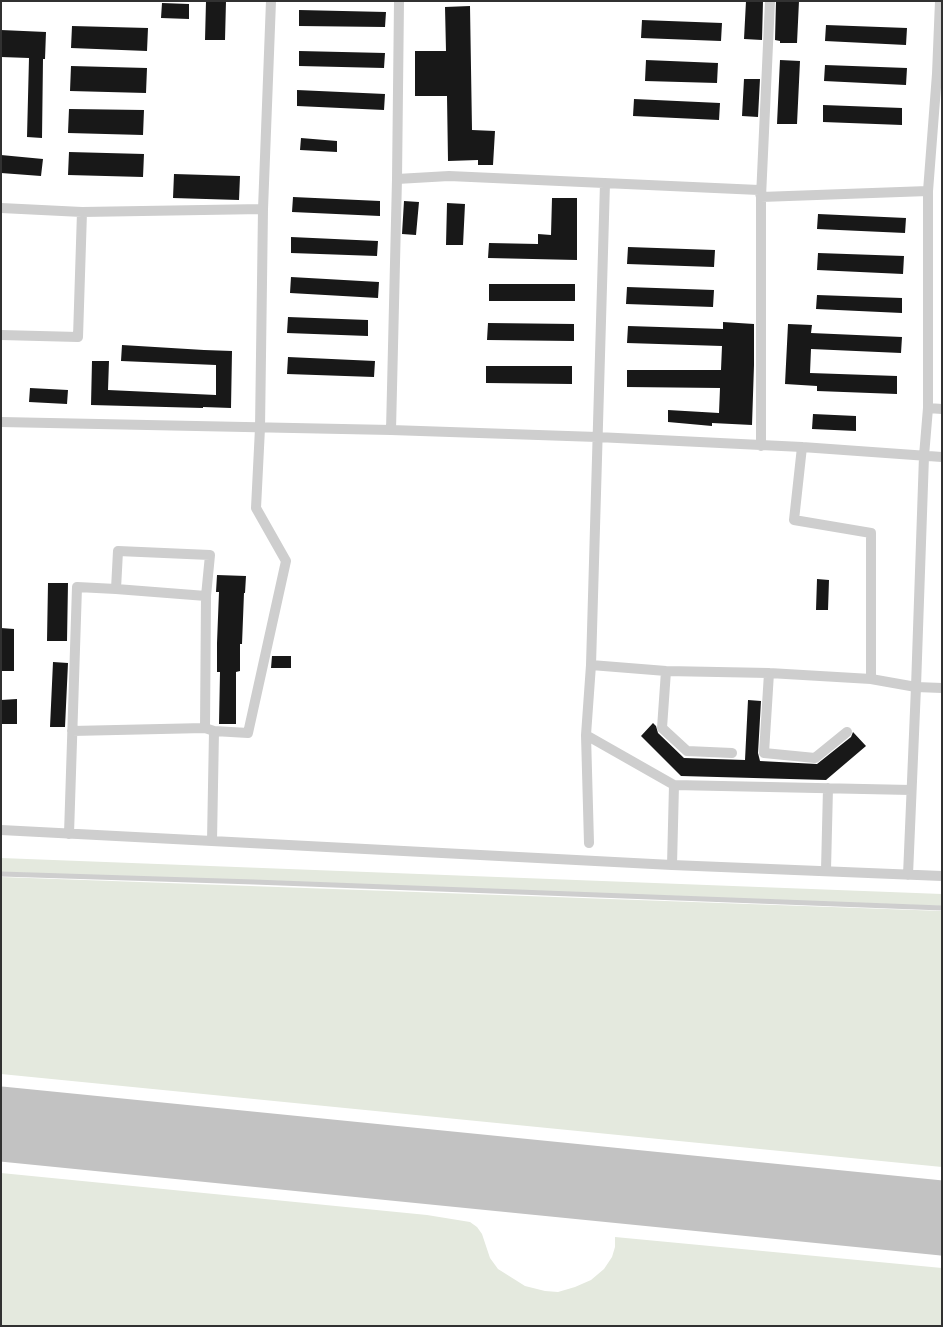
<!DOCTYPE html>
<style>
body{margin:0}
#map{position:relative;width:943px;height:1327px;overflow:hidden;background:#fff;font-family:"Public Sans",sans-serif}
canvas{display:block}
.frame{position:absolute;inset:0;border:2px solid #313131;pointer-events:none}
</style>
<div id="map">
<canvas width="943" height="1327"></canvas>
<div class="frame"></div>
</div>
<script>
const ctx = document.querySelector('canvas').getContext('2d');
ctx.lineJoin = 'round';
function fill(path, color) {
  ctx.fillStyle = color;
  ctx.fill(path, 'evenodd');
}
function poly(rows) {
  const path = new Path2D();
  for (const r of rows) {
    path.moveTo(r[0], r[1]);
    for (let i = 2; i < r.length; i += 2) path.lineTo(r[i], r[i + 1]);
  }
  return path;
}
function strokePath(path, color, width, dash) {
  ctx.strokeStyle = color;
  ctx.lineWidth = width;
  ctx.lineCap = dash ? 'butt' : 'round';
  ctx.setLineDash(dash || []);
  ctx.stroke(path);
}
fill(poly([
 [1,858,942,894,942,906,1,872],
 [1,877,942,911,942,1167,1,1074],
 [1,1173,427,1215,470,1222,477,1227,482,1234,490,1258,498,1269,525,1286,545,1291,558,1292,575,1287,591,1280,604,1269,612,1257,615,1247,615,1237,942,1268,942,1326,1,1326]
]), '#e4e9de');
strokePath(poly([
 [1,1124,942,1218]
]), '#c2c2c2', 75);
fill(poly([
 [206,1,226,1,225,40,205,40],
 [746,1,763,1,762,40,744,39],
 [776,1,799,1,797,43,780,43,780,41,775,40],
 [162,3,189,4,189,19,161,18],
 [470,6,472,130,495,131,493,165,478,165,478,160,448,161,447,96,415,96,415,51,446,51,445,7],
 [299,10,386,12,385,27,299,26],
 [642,20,722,23,721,41,641,38],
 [826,25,907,28,906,45,825,41],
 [72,26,148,28,147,51,71,48],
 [1,30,46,32,45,59,43,59,42,138,27,137,29,58,1,57],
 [299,51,385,53,384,68,299,66],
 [646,60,718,63,717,83,645,81],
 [780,60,800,61,797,124,777,124],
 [825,65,907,68,906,85,824,81],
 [71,66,147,68,146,93,70,91],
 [744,79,760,79,758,117,742,116],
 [297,90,385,94,384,110,297,106],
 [634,99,720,103,719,120,633,116],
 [823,105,902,108,902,125,823,122],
 [69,109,144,110,143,135,68,133],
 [301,138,337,141,337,152,300,150],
 [69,152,144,154,143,177,68,175],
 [1,155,43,159,41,176,1,173],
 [174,174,240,176,239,200,173,198],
 [293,197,380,201,380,216,292,212],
 [552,198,577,198,577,260,488,258,489,243,538,244,538,234,551,235],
 [404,201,419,202,416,235,402,234],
 [447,203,465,204,463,245,446,245],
 [818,214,906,218,905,233,817,229],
 [291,237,378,241,377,256,291,253],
 [628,247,715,250,714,267,627,264],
 [818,253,904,256,903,274,817,270],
 [291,277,379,282,378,298,290,293],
 [489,284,575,284,575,301,489,301],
 [627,287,714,290,713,307,626,304],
 [817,295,902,298,902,313,816,309],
 [288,317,368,320,368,336,287,333],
 [723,322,754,324,754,365,752,425,712,423,712,426,668,422,668,410,719,413,720,388,627,387,627,370,721,370,722,346,627,343,628,326,723,329],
 [488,323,574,324,574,341,487,340],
 [788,324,812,325,811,333,902,337,901,353,811,349,810,373,897,376,897,394,817,391,817,386,785,384],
 [122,345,204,350,232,351,231,408,203,407,203,408,91,405,92,361,109,361,108,390,216,395,216,365,121,361],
 [288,357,375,361,374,377,287,374],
 [486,366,572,366,572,384,486,383],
 [30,388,68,390,67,404,29,402],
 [813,414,856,416,856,431,812,429],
 [217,575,246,576,245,593,244,593,242,644,240,644,240,671,236,672,236,724,219,724,220,672,217,672,217,643,219,592,216,592],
 [817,579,829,580,828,610,816,610],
 [48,583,68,583,67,641,47,641],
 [1,628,14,629,14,671,1,671],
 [272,656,291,656,291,668,271,668],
 [53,662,68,663,65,727,50,727],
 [17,699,17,724,1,724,1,700],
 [748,700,761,701,758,753,760,761,817,764,851,737,853,732,866,746,826,780,681,776,641,736,653,723,656,726,658,733,684,758,745,760]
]), '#181818');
strokePath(poly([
 [1,874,254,882,942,908]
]), '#cecece', 5);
strokePath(poly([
 [397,179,449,176,759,190,761,197,928,191],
 [1,208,82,212,263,209],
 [1,335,78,337,82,212],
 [928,408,942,409],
 [1,422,391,430,597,437,802,447,942,457],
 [391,430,397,179,399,1],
 [761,446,761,197,770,1],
 [802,447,794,520,871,533,871,679],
 [116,589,118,551,210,555,206,596,205,728],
 [591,665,666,671,769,673,871,679,916,687,942,688],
 [666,671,662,728,687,751,732,753],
 [769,673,764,753,815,758,847,732],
 [72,731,205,728,214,731,248,733,286,561,256,508,260,428,263,209,271,1],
 [586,735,674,785,911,790],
 [1,830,672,865,942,876],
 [69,834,77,587,116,589,206,596],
 [212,841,214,731],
 [589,843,586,735,591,665,605,183],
 [672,865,674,785],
 [826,870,828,788],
 [908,875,916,687,924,456,928,408,928,191,937,74,940,1]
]), '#cecece', 10);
</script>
